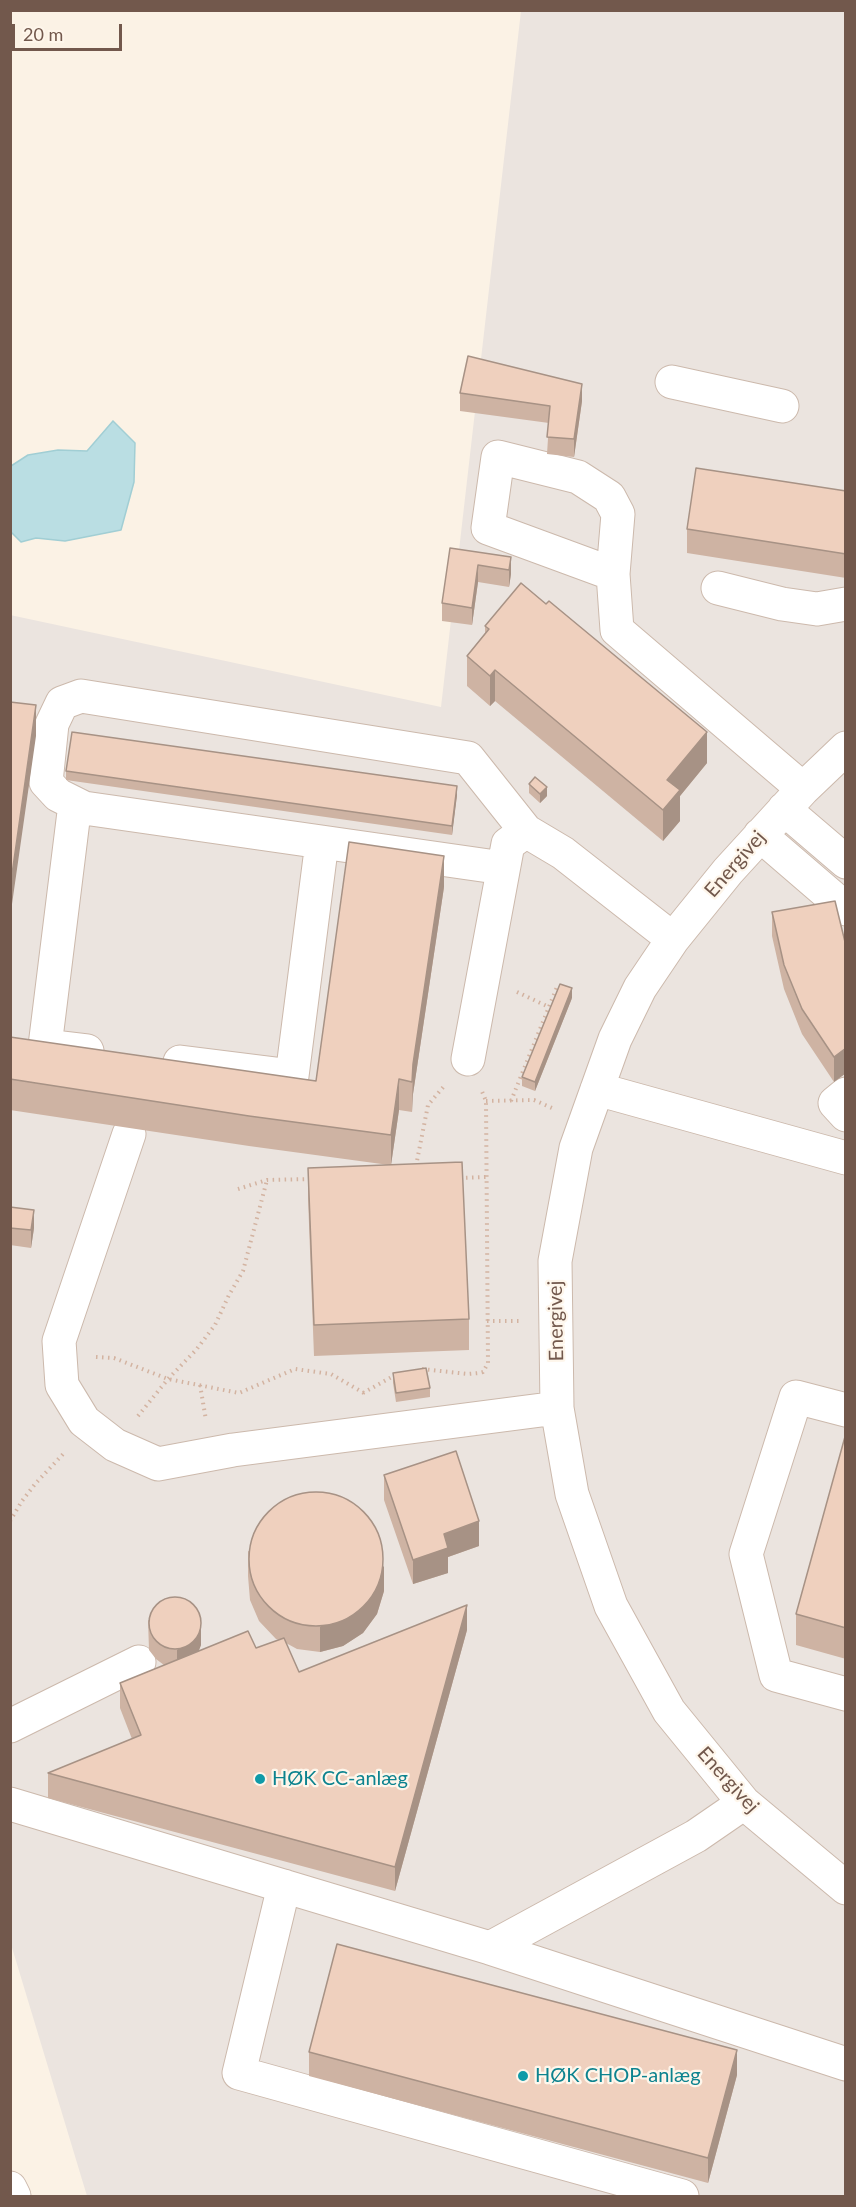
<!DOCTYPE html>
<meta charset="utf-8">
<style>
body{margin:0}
#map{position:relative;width:856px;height:2207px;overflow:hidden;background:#fbf2e5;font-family:Lato,sans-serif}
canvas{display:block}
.frame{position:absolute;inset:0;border:12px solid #72584c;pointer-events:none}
.scale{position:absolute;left:12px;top:24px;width:110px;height:27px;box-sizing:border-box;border:3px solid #72584c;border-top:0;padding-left:8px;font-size:18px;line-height:21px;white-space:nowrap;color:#72584c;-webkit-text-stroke:4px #fef6eb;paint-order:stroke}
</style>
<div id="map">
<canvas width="856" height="2207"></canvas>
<div class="frame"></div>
<div class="scale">20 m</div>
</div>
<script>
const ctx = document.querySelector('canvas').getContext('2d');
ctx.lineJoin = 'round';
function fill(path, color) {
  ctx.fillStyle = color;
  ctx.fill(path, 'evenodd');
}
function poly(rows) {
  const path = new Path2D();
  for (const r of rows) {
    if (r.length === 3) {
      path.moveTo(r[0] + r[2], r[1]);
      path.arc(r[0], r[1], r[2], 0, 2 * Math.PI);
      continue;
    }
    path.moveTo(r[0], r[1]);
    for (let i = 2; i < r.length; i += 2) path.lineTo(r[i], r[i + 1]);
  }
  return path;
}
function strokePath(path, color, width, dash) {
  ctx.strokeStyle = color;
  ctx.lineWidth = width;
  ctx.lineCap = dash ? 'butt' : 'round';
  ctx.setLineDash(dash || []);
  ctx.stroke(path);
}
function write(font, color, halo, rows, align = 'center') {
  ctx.font = font + ' Lato,sans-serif';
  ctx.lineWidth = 4.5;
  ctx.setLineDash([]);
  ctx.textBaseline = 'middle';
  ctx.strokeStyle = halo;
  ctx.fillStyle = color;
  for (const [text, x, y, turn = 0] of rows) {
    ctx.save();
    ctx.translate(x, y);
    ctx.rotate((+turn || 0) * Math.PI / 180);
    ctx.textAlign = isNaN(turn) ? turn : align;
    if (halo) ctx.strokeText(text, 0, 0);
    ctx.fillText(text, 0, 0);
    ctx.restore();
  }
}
fill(poly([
 [521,11,845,11,845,2196,87,2196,10,1941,10,615,441,707]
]), '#ebe4df');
const water = poly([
 [113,421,135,443,134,482,121,530,65,541,36,538,21,542,11,532,11,466,28,455,58,450,87,451,113,421]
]);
fill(water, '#badee3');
strokePath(water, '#a1ced4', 1.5);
const minor = poly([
 [672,382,782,406],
 [613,574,488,528,498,457,578,477,609,497,618,514,613,574,617,630,803,789],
 [718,588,782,604,817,609,846,604],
 [846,748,803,789,728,871,673,939,640,988,615,1039,576,1148,555,1261,557,1408,572,1494,611,1606,669,1711,744,1803,846,1888],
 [75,804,45,1046,87,1051],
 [784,809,846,862],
 [760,835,846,909],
 [503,868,84,808,58,795,46,782,52,724,62,703,81,696,468,758,526,831],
 [468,1059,508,844,526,831,563,853,673,939],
 [180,1062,292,1076,322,842],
 [597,1089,846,1158],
 [846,1094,835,1103,846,1115],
 [129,1134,59,1341,62,1385,84,1421,115,1445,158,1464,233,1450,557,1408],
 [846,1410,796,1397,746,1554,776,1675,846,1694],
 [10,1726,139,1662],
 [10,1804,490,1948,696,1836,744,1803],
 [284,1886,239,2073,682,2196],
 [490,1948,846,2064],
 [10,2188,14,2196]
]);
strokePath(minor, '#ccb9ac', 35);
strokePath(poly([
 [517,992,549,1007],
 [486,1101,534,1100,552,1108],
 [511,1101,557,987],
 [416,1166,428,1105,445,1085],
 [460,1178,486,1177],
 [238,1189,267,1180,312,1179],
 [487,1321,522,1321],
 [96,1357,114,1358,168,1379,239,1393,295,1369,331,1374,364,1393],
 [422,1369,468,1374,479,1373,483,1372,488,1363,486,1101,481,1089],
 [200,1385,206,1420],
 [363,1393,397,1374],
 [138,1416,168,1379,196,1350,215,1325,229,1295,243,1271,267,1180],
 [10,1521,22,1501,35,1484,65,1452]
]), '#d3b3a1', 4, [1.5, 4.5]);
strokePath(minor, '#fff', 33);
fill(poly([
 [460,393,582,401,574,457,547,454,549,423,460,411],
 [846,491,846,578,687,553,687,529],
 [450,548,511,557,511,574,509,587,478,582,472,625,442,621,442,603],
 [485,626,707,763,680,796,680,821,663,841,495,701,490,706,467,686,467,656,485,633],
 [66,771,457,795,452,835,66,780],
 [529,784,547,796,540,803,529,793],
 [444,887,413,1094,412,1112,399,1110,391,1165,469,1319,469,1350,314,1356,308,1198,308,1168,389,1165,249,1146,10,1110,10,1037,316,1081],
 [772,912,846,946,846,1073,834,1082,802,1034,784,989,772,936],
 [572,998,535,1091,522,1086,522,1077],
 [10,1207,34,1228,31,1248,10,1245],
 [393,1373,430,1388,430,1397,396,1402,393,1383],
 [846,1433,846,1659,796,1645,796,1614],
 [384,1475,479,1546,448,1557,448,1573,413,1584,384,1500],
 [248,1551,384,1591,377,1614,363,1633,343,1646,320,1652,297,1649,286,1643,299,1672,467,1630,395,1891,48,1798,48,1773,132,1739,120,1708,120,1683,164,1665,156,1659,149,1650,148,1620,201,1645,198,1651,256,1648,279,1640,276,1639,259,1621,250,1600,248,1576],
 [309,2052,737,2075,708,2183,309,2076]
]), '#ceb3a3');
fill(poly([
 [582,384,582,401,574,457,574,439],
 [511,557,511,574,509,587,509,570],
 [478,565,478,582,472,625,472,608],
 [495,670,495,701,490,706,490,676],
 [36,705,36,736,10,918,10,888],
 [707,732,707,763,680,796,680,821,663,841,663,810,667,780],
 [457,786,457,795,452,835,452,826],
 [547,787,547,796,540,803,540,794],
 [444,856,444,887,413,1094,412,1112,413,1064],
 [572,988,572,998,535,1091,535,1082],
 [846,1048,846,1073,834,1082,834,1057],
 [399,1079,399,1110,391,1165,391,1135],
 [34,1210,34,1228,31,1248,31,1230],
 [479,1521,479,1546,448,1557,448,1573,413,1584,413,1560,444,1534],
 [384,1566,384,1591,377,1614,363,1633,343,1646,320,1652,320,1627],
 [467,1605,467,1630,395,1891,395,1867],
 [201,1627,201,1645,197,1656,177,1668,177,1650],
 [737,2050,737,2075,708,2183,708,2158]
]), '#a79285');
const building = poly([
 [468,356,582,384,574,439,547,437,550,406,460,393,468,356],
 [696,468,846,491,846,554,687,529,696,468],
 [450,548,511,557,509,570,478,565,472,608,442,603,450,548],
 [521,583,546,604,549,601,707,732,667,780,680,790,663,810,495,670,490,676,467,656,489,629,485,626,521,583],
 [10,702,36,705,10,888,10,702],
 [72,732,457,786,452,826,66,771,72,732],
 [535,777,547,787,540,794,529,784,535,777],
 [349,842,444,856,413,1064,412,1082,399,1079,391,1135,249,1116,10,1079,10,1037,316,1081,349,842],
 [835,901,846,946,846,1048,834,1057,802,1009,784,965,772,912,835,901],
 [560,984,572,988,535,1082,522,1077,560,984],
 [462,1162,469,1319,314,1325,308,1168,462,1162],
 [10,1207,34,1210,31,1230,10,1228,10,1207],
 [426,1368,430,1388,396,1393,393,1373,426,1368],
 [846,1433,846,1628,796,1614,846,1433],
 [456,1451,479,1521,444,1534,448,1548,413,1560,384,1475,456,1451],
 [316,1559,67],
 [175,1623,26],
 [467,1605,395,1867,48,1773,141,1735,120,1683,248,1631,256,1648,284,1638,299,1672,467,1605],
 [337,1944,737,2050,708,2158,309,2052,337,1944]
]);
fill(building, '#efd0be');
strokePath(building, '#a79285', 1.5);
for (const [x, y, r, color] of [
 [260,1779,6,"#0f9aa8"],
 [523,2076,6,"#0f9aa8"]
]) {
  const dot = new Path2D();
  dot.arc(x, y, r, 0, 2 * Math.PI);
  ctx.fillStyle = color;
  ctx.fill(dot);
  strokePath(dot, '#fef6eb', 2);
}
write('20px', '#72584c', '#fef6eb', [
 ["Energivej",735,864,-49],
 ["Energivej",556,1321,-91],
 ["Energivej",728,1780,48]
]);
write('20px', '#0d838f', '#fef6eb', [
 ["HØK CC-anlæg",272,1779],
 ["HØK CHOP-anlæg",535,2076]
], 'left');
</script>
